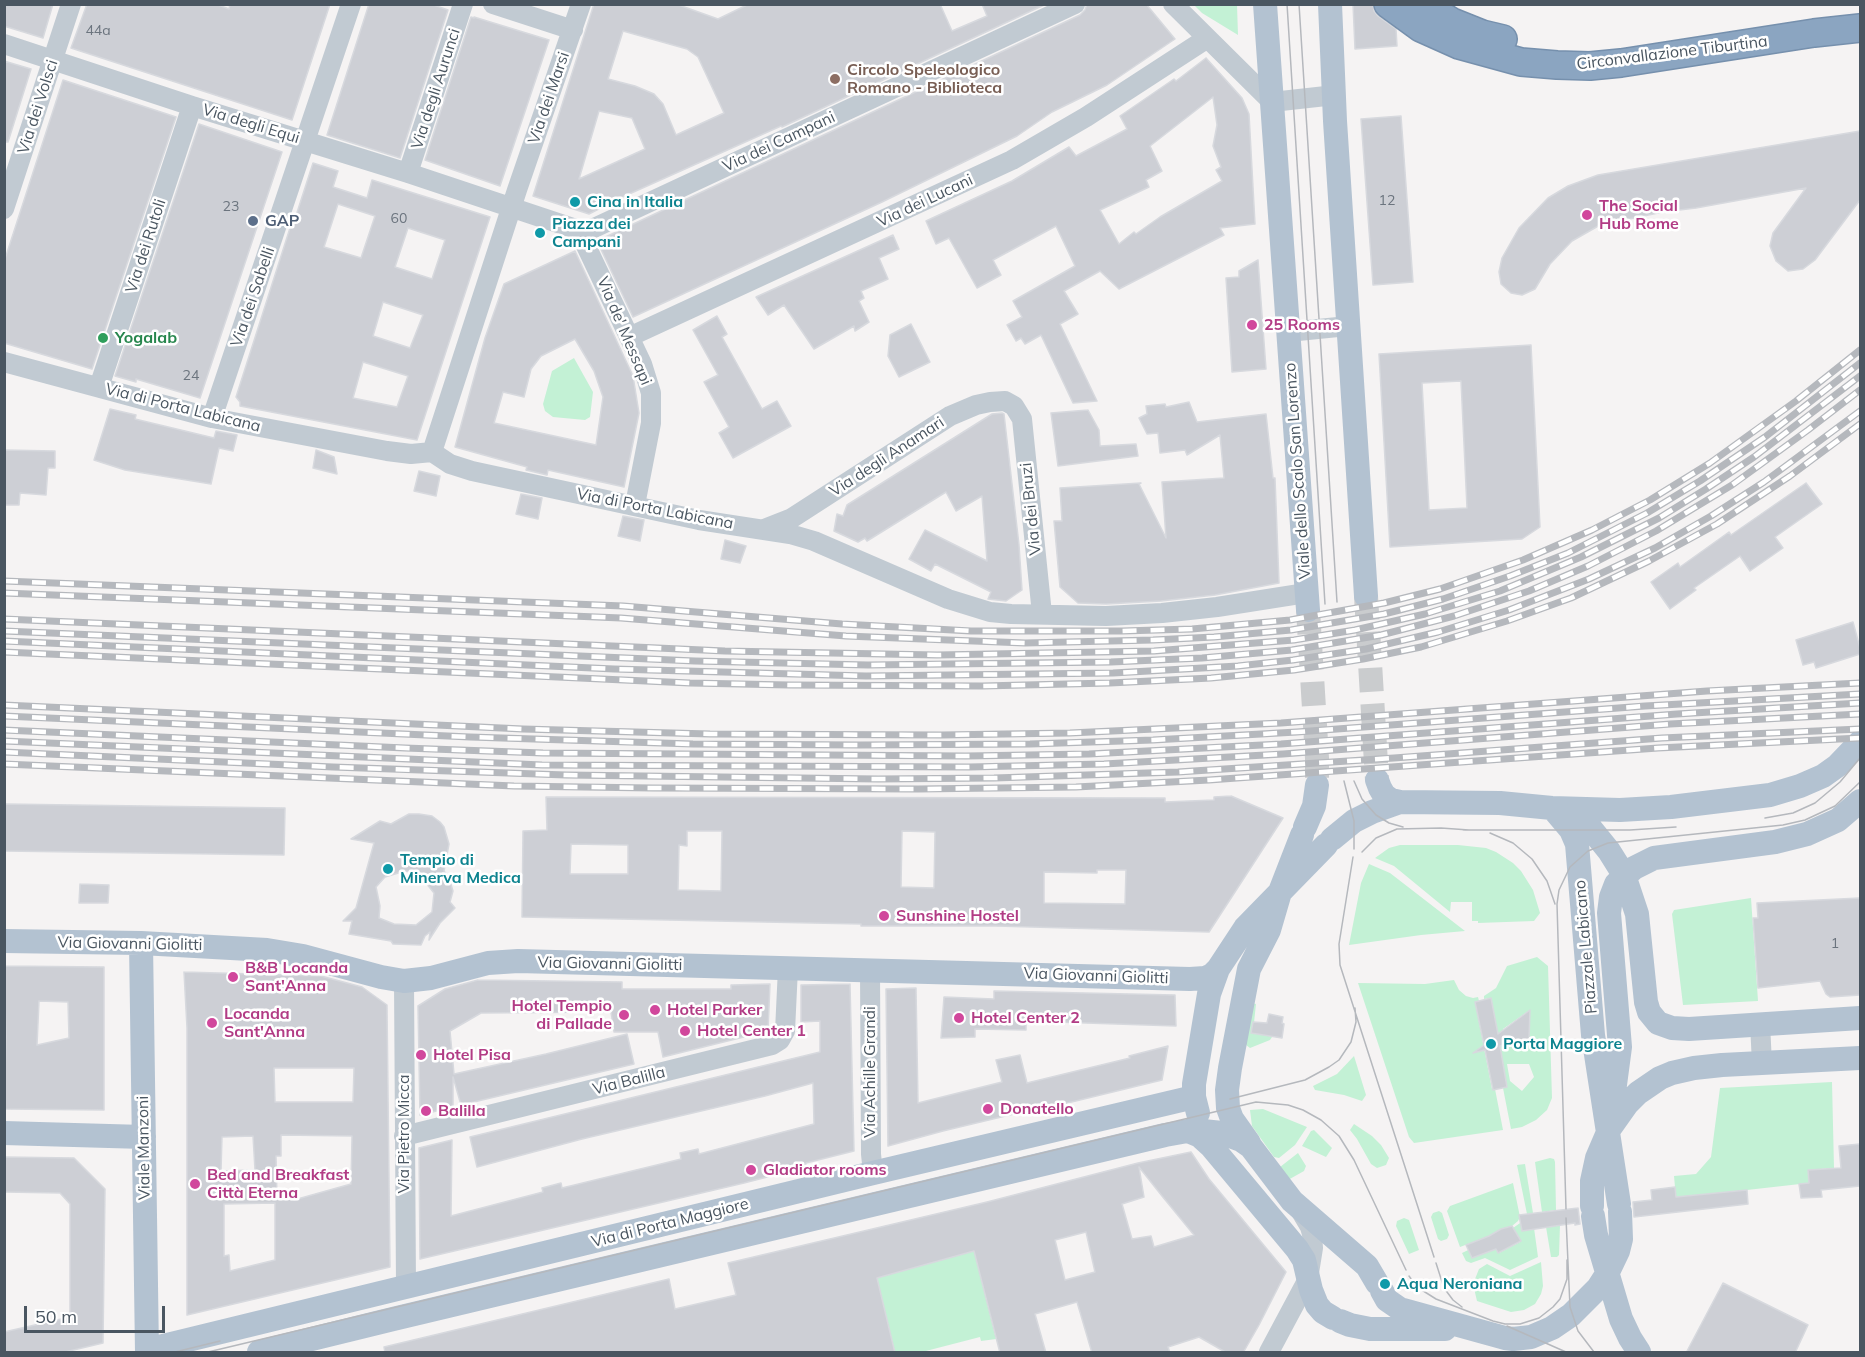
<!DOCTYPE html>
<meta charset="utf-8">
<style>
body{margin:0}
#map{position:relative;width:1865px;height:1357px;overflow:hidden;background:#f5f3f3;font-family:Mulish,sans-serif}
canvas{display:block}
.frame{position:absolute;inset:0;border:6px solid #4a5661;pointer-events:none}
.scale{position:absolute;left:24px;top:1306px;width:141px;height:27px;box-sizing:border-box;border:3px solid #4a5661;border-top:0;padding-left:8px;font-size:18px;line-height:21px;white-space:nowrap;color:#4a5661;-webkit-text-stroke:4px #fff;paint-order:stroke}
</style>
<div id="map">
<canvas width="1865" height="1357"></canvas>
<div class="frame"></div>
<div class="scale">50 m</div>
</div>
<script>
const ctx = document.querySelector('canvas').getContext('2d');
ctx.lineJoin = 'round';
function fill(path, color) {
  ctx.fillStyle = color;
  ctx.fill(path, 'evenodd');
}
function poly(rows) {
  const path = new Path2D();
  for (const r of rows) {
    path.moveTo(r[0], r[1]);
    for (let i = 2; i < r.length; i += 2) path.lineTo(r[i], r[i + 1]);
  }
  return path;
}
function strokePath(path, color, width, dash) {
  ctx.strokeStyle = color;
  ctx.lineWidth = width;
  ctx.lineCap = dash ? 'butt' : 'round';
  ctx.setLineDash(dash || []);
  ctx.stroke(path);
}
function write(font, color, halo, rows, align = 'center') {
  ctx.font = font + ' Mulish,sans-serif';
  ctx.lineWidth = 5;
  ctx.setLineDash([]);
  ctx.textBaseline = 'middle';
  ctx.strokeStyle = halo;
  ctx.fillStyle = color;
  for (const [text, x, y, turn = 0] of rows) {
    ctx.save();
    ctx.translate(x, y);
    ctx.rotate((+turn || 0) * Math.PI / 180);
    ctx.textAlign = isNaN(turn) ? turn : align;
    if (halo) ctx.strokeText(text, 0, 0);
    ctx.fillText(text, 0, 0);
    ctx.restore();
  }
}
fill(poly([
 [1194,5,1237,5,1238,35,1202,13],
 [574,358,593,392,590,417,585,420,553,417,545,411,543,404,552,371],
 [1400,845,1458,845,1486,848,1496,852,1513,863,1521,871,1533,890,1540,913,1534,921,1478,923,1478,921,1472,921,1472,902,1451,902,1450,912,1394,866,1375,858,1389,848],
 [1369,864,1390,873,1465,931,1421,935,1349,945,1361,883],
 [1751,898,1758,1001,1683,1005,1672,914,1674,910],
 [1537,957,1548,966,1552,1098,1547,1110,1536,1120,1522,1127,1511,1129,1503,1088,1507,1086,1491,998,1484,999,1484,996,1496,988,1507,966],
 [1527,1012,1529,1012,1529,1039,1505,1045,1503,1029],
 [1507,1064,1529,1064,1534,1077,1522,1091,1510,1081],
 [1454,980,1459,990,1466,996,1473,998,1478,997,1479,1001,1475,1002,1492,1089,1495,1089,1503,1130,1414,1143,1409,1137,1358,983,1425,984],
 [1252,1003,1256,1004,1253,1032,1272,1037,1270,1040,1250,1048,1246,1045],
 [1354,1056,1366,1095,1362,1101,1344,1095,1315,1090,1313,1086,1337,1074],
 [1832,1082,1834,1168,1808,1170,1809,1183,1676,1198,1674,1176,1696,1174,1711,1157,1720,1088],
 [1263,1109,1307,1127,1295,1145,1279,1158,1274,1157,1252,1126,1250,1110],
 [1354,1124,1372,1136,1381,1145,1389,1158,1386,1165,1377,1168,1371,1164,1357,1139,1350,1130],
 [1314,1130,1332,1148,1326,1157,1302,1146,1311,1131],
 [1298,1153,1306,1166,1304,1171,1288,1180,1280,1167],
 [1550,1158,1554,1159,1555,1162,1556,1210,1542,1212,1535,1162],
 [1525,1164,1533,1213,1527,1214,1517,1165],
 [1513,1183,1520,1217,1518,1221,1512,1226,1501,1229,1489,1236,1460,1247,1447,1211,1450,1206],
 [1439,1211,1442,1213,1449,1235,1447,1239,1441,1241,1438,1239,1431,1217,1433,1213],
 [1404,1218,1409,1220,1419,1250,1409,1254,1396,1226,1397,1221],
 [1523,1221,1534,1228,1538,1257,1510,1270,1485,1258,1471,1263,1466,1261,1462,1253,1491,1239,1499,1253,1520,1242,1513,1228],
 [1560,1225,1559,1255,1557,1257,1551,1257,1546,1227],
 [974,1251,996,1339,981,1341,980,1337,922,1352,895,1352,877,1278],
 [1541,1262,1543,1286,1541,1294,1535,1304,1524,1310,1511,1312,1477,1301,1473,1284,1479,1269,1487,1264,1510,1276]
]), '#c3f1d5');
const building = poly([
 [4,4,53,4,43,38,4,26,4,4],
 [87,4,216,4,229,9,230,4,330,4,292,120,71,48,87,4],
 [369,4,431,4,448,10,400,158,327,135,369,4],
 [594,4,676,4,718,19,749,4,940,4,952,31,987,16,982,4,1046,4,782,127,781,126,618,199,589,214,533,196,594,4],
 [623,31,687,49,698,57,724,113,676,135,663,104,654,94,635,86,608,79,623,31],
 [599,111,632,118,645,149,579,179,599,111],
 [1087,4,1146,4,1175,39,1107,85,1052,112,1017,136,882,202,633,317,597,241,1080,15,1085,10,1087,4],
 [1353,4,1373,4,1374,11,1378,16,1396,29,1397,46,1355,49,1353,4],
 [471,17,474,18,474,17,549,40,500,186,425,160,471,17],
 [1206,58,1242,98,1249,114,1255,224,1220,228,1224,235,1119,289,1100,271,1064,291,1078,314,1060,324,1097,401,1073,403,1041,335,1025,344,1021,338,1016,341,1007,325,1022,317,1013,301,1075,266,1056,226,993,260,1001,275,977,288,949,238,936,244,926,221,1012,181,1069,147,1076,156,1127,129,1120,116,1174,79,1176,81,1206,58],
 [1213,97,1217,125,1213,146,1221,167,1216,170,1222,181,1160,217,1136,234,1134,232,1119,244,1100,210,1149,187,1146,180,1162,171,1150,146,1213,97],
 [4,61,31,69,8,142,4,142,4,61],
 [63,80,176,117,92,369,4,343,4,262,63,80],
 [1401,116,1413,282,1373,285,1361,119,1401,116],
 [199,124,282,152,200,398,136,379,136,382,115,376,199,124],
 [1860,131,1860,200,1815,260,1803,269,1788,271,1776,261,1770,246,1773,233,1806,188,1696,208,1663,212,1600,225,1572,241,1550,264,1535,289,1522,295,1511,293,1501,284,1499,272,1502,258,1519,228,1548,198,1568,186,1598,175,1860,131],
 [313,163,338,171,333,187,367,198,372,180,490,217,417,440,240,406,240,402,236,397,290,228,292,228,313,163],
 [338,204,375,216,361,258,324,247,338,204],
 [408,228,445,240,432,279,395,267,408,228],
 [383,302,423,315,410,348,373,336,383,302],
 [363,362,408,376,397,407,353,398,363,362],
 [893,235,899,249,879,258,888,279,861,291,864,298,859,301,869,322,855,331,854,326,814,349,784,305,768,315,756,297,893,235],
 [575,251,633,376,639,413,624,487,548,470,547,475,526,470,527,467,455,447,485,338,504,284,575,251],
 [575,339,594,371,603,397,596,445,494,423,503,392,524,397,531,369,541,356,575,339],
 [1258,260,1266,369,1232,372,1226,278,1239,277,1239,271,1258,260],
 [717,316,727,334,722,337,762,409,777,401,791,426,733,458,719,433,729,427,704,382,718,375,693,330,717,316],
 [911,324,930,362,899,377,888,356,890,335,911,324],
 [1531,345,1540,527,1522,539,1390,547,1379,354,1531,345],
 [1461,381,1467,508,1429,510,1422,383,1461,381],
 [1189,402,1197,422,1266,414,1273,478,1275,478,1279,583,1215,595,1161,601,1106,604,1078,603,1060,587,1054,521,1062,521,1060,488,1141,483,1139,484,1166,538,1162,482,1224,478,1220,435,1187,455,1185,450,1160,453,1158,433,1147,434,1139,418,1147,414,1146,406,1165,404,1166,407,1189,402],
 [110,409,136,415,135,419,214,438,216,431,237,435,233,451,219,448,211,484,125,470,94,460,110,409],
 [1088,410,1099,430,1100,446,1136,444,1138,456,1058,466,1051,413,1088,410],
 [1002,413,1004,414,1019,545,1022,590,1006,601,988,599,991,592,935,564,931,571,909,559,925,530,987,561,982,496,956,511,946,492,867,541,865,538,858,542,834,531,837,514,843,516,847,505,992,414,1002,413],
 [4,450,55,451,55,468,48,468,46,495,20,493,19,505,4,505,4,450],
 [316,450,334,457,337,474,313,468,316,450],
 [419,471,440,476,436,496,414,491,419,471],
 [1806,483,1822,504,1775,537,1783,548,1750,571,1740,556,1694,588,1696,590,1670,609,1651,582,1678,563,1680,567,1729,532,1731,535,1806,483],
 [521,494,542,498,538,519,516,514,521,494],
 [623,516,644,520,640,541,618,536,623,516],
 [725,540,746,546,740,563,721,559,725,540],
 [1853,622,1860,648,1860,654,1816,668,1814,662,1803,665,1796,640,1853,622],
 [1231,796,1283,818,1209,932,996,926,861,926,861,924,522,917,523,831,547,830,546,797,1165,798,1165,802,1214,800,1214,797,1231,796],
 [687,831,722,831,721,891,678,890,679,845,687,846,687,831],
 [902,831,935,832,934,888,901,887,902,831],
 [571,844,628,845,628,874,570,874,571,844],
 [1097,870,1126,870,1125,904,1044,903,1044,872,1097,873,1097,870],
 [4,804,285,808,284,855,4,851,4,804],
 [409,814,419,814,432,816,440,822,444,827,449,844,444,871,449,878,453,891,450,902,455,908,440,923,429,940,430,932,425,936,421,945,393,944,391,941,349,934,352,921,343,921,356,908,374,843,351,839,380,821,391,824,409,814],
 [405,871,418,873,434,893,432,912,416,925,394,924,379,918,380,906,376,887,385,877,405,871],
 [80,884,109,885,108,903,79,903,80,884],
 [1860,898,1860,995,1830,997,1826,994,1820,981,1758,988,1753,918,1758,918,1757,903,1860,898],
 [4,966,104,967,104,1110,4,1109,6,1037,4,966],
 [39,1001,68,1002,69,1038,37,1045,39,1001],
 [184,972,321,976,362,987,387,1005,390,1267,187,1315,187,1028,184,972],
 [274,1068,354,1068,353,1102,275,1102,274,1068],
 [281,1135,352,1136,351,1184,294,1200,293,1194,277,1199,276,1156,281,1156,281,1135],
 [253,1136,255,1170,221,1171,222,1137,253,1136],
 [275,1203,275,1260,230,1271,229,1255,224,1256,224,1204,275,1203],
 [478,980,622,982,622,989,731,989,731,985,770,984,768,1031,663,1057,658,1032,614,1032,611,1012,481,1013,450,1031,454,1074,546,1054,627,1034,634,1064,461,1105,453,1077,453,1107,420,1115,418,1006,445,989,478,980],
 [850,984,854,1151,806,1163,806,1167,744,1183,420,1259,419,1148,452,1140,451,1216,543,1192,542,1188,561,1183,562,1188,665,1163,681,1159,680,1153,698,1149,699,1154,814,1124,813,1083,765,1096,582,1139,477,1167,470,1137,820,1052,820,1021,801,1022,801,985,850,984],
 [916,988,918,1103,1002,1082,996,1060,1020,1055,1027,1083,1130,1058,1129,1056,1168,1046,1162,1080,1047,1108,1047,1106,943,1131,888,1146,886,989,916,988],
 [994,991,1175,995,1176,1026,1026,1021,1026,1030,975,1029,975,1037,941,1038,944,997,994,999,994,991],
 [1491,998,1498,1034,1530,1010,1529,1039,1500,1046,1507,1087,1493,1090,1485,1050,1473,1053,1484,1045,1475,1002,1491,998],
 [1269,1014,1283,1017,1282,1023,1284,1024,1282,1038,1251,1033,1253,1022,1267,1023,1269,1014],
 [1860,1144,1860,1186,1821,1190,1822,1197,1801,1198,1799,1184,1809,1183,1808,1170,1841,1168,1839,1146,1860,1144],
 [1191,1152,1209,1179,1286,1272,1259,1325,1243,1353,1227,1353,1199,1337,1168,1347,1170,1353,1092,1353,1077,1302,1035,1314,1046,1353,1000,1353,974,1251,877,1278,895,1353,385,1353,384,1347,669,1279,675,1309,736,1295,728,1263,987,1202,1138,1163,1191,1152],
 [1139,1167,1162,1196,1194,1235,1154,1247,1151,1236,1132,1239,1122,1204,1144,1197,1139,1167],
 [1086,1232,1095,1272,1065,1280,1055,1240,1086,1232],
 [4,1157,74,1158,105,1189,103,1343,61,1353,4,1353,4,1332,70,1317,70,1204,60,1193,4,1192,4,1157],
 [1675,1187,1676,1197,1747,1190,1748,1204,1634,1217,1633,1202,1652,1200,1651,1190,1675,1187],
 [1578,1208,1580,1224,1575,1225,1575,1223,1522,1231,1519,1215,1578,1208],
 [1512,1226,1521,1241,1498,1253,1496,1249,1472,1258,1466,1245,1489,1236,1501,1229,1512,1226],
 [1723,1283,1808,1325,1795,1353,1686,1353,1723,1283]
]);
fill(building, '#cdcfd5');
strokePath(building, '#d7d9de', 1.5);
strokePath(poly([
 [1366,596,1377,780],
 [1308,610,1317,758,1317,785]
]), '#caccce', 24, [24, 12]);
const highway = poly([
 [1388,4,1421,28,1459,45,1521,62,1557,65,1590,66,1621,63,1814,33,1860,28],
 [1423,4,1452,22,1482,34,1503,39]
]);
strokePath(highway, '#7690ad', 30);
strokePath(poly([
 [493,4,573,30],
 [1173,4,1272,102,1335,95],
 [4,44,192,106,408,173,582,231,594,228,1075,4],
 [408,173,463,4],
 [4,209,71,4],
 [579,231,642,364,651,393,651,423,635,505],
 [1288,332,1348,326],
 [629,337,1012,160,1086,117,1206,39],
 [4,362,212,418,387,451,411,454,432,452,450,464,472,471,699,520,790,534,814,541,948,599,990,612,1011,614,1106,616,1162,613,1217,607,1306,593],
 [99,387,192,106],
 [212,418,351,4],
 [432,452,517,190,581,4],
 [764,529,792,518,950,416,976,405,990,402,1005,401,1014,406,1022,419,1042,614],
 [870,970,871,1154,873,1173],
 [404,981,406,1286],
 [1760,1023,1762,1064],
 [404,1136,772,1045,780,1040,785,1031,788,968],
 [1269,1352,1308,1279,1313,1248,1312,1234,1310,1227,1300,1210]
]), '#c1cad2', 20);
strokePath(poly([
 [1265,4,1308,610],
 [1330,4,1335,121,1366,596],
 [1377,780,1380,788,1384,795,1391,800,1400,802],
 [1560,810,1575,816,1592,830,1609,851,1624,875,1637,914,1646,1002,1649,1012,1658,1023,1672,1028,1689,1029,1860,1018],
 [1555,811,1571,830,1577,844,1593,1035,1619,1204],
 [1305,827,1314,806,1317,785],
 [1332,839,1354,821,1372,812,1400,802,1500,803,1552,808,1620,810,1671,807,1770,795,1800,786,1823,776,1837,766,1860,742],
 [4,941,141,943,267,950,303,956,381,977,404,981,431,978,488,963,518,961,1190,979,1205,978,1212,975,1218,969],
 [141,943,147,1352],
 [1198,1113,1194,1097,1194,1084,1209,994,1218,969,1245,928,1326,845],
 [1610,1128,1627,1104,1638,1093,1660,1078,1672,1073,1694,1068,1722,1065,1860,1058],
 [1188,1131,1200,1136,1211,1146,1297,1249,1304,1260,1311,1290,1317,1305,1323,1312,1333,1318],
 [4,1133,144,1137],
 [1249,1143,1232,1119,1228,1108,1227,1090,1230,1068,1249,969,1269,930,1281,889,1302,835],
 [1592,1206,1592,1181,1597,1158,1609,1130,1620,1047,1609,913,1611,897,1616,884,1634,868,1654,858,1775,842,1807,834,1838,820,1860,801],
 [1593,1216,1596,1235,1621,1319,1630,1338,1639,1352],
 [1382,1291,1387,1300,1400,1309,1505,1338,1513,1339,1531,1337,1552,1328,1571,1315,1598,1288,1607,1274,1618,1251,1621,1239,1620,1212],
 [1340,1321,1350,1325,1370,1329,1445,1329],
 [147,1350,873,1173,1194,1097],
 [259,1352,393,1319,1165,1135,1193,1130,1222,1133,1241,1140,1251,1147,1292,1201,1367,1266,1377,1283]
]), '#b3c2d1', 24);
strokePath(highway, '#8ba5c1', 27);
strokePath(poly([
 [1287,4,1325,604],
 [1299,4,1337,602],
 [1344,781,1354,821,1354,849],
 [1354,781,1362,799,1376,815,1389,823,1403,827],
 [1765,818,1793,813,1815,803,1840,782,1860,758],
 [1463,830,1630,830,1676,827],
 [1490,833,1513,843,1532,859,1547,881,1555,904],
 [1362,852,1376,838,1397,829,1441,828,1469,830],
 [1353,857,1339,944,1340,965,1434,1257],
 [1230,1099,1305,1080,1329,1067,1339,1060,1351,1042,1356,1022,1355,1008],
 [1566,1209,1557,904,1559,890,1570,867,1588,851,1608,843,1783,825,1805,820,1835,806,1860,782],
 [1566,1218,1570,1307,1578,1331,1594,1352],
 [1436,1263,1444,1288,1453,1300,1462,1307],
 [1409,1276,1417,1287,1436,1299,1493,1321,1505,1324,1520,1324,1539,1318,1553,1307,1560,1299,1567,1279,1567,1260],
 [1507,1326,1566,1352],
 [175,1352,220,1341],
 [208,1352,1256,1102,1288,1105,1303,1110,1321,1120,1339,1136,1354,1160,1406,1270]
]), '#b5b8bd', 1.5);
const rail = poly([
 [4,581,623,606,842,624,971,631,1122,631,1192,629,1290,620,1384,603,1440,589,1523,560,1592,530,1650,500,1710,463,1796,401,1860,350],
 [4,593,621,618,846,636,1025,643,1153,640,1214,637,1291,630,1384,614,1443,599,1510,576,1568,553,1647,513,1700,481,1765,437,1860,363],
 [4,619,725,651,937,655,1154,651,1294,640,1355,630,1425,614,1500,591,1581,557,1659,518,1706,489,1754,457,1860,376],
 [4,631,695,661,868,665,1111,662,1202,658,1292,650,1381,635,1454,616,1529,591,1588,566,1656,531,1732,485,1808,430,1860,390],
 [4,641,614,669,866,676,1113,673,1238,666,1293,660,1366,649,1438,632,1509,610,1589,579,1655,548,1711,516,1764,482,1860,411],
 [4,652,690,683,789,685,982,686,1110,683,1211,678,1294,670,1363,659,1421,647,1507,621,1571,598,1649,561,1717,524,1790,476,1860,424],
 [4,705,523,729,710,734,941,735,1070,733,1281,723,1707,691,1860,683],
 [4,716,470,737,693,744,860,745,1030,744,1153,740,1297,732,1645,706,1860,694],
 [4,730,405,748,543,753,966,756,1089,754,1281,744,1677,714,1860,703],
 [4,741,542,765,969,767,1104,764,1283,754,1670,724,1860,714],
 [4,752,333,767,566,775,878,779,994,778,1178,772,1394,758,1662,738,1860,729],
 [4,764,514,786,652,788,918,789,1076,787,1209,780,1658,748,1860,738]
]);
strokePath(rail, '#b5b8bd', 7);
strokePath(rail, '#fff', 4.5, [14]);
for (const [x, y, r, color] of [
 [835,79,6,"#8d6e63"],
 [575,202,6,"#0f9aa8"],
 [1587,215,6,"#d1479c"],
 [253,221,6,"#5c6f8a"],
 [540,233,6,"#0f9aa8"],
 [1252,325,6,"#d1479c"],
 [103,338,6,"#2e9e5b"],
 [388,869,6,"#0f9aa8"],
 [884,916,6,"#d1479c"],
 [233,977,6,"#d1479c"],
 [655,1010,6,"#d1479c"],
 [624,1015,6,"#d1479c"],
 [959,1018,6,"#d1479c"],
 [212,1023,6,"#d1479c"],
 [685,1031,6,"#d1479c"],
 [1491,1044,6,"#0f9aa8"],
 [421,1055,6,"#d1479c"],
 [988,1109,6,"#d1479c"],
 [426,1111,6,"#d1479c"],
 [751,1170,6,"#d1479c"],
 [195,1184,6,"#d1479c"],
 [1385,1284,6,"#0f9aa8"]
]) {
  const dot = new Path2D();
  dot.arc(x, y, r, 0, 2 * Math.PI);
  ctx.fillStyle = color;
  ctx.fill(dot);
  strokePath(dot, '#fff', 2);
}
write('14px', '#6b747e', null, [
 ["44a",98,31],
 ["12",1387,201],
 ["23",231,207],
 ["60",399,219],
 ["24",191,376],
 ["1",1835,944]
]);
write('16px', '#4a5661', '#fff', [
 ["Circonvallazione Tiburtina",1672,53,-7],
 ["Via degli Aurunci",436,89,-72],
 ["Via dei Marsi",549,98,-71],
 ["Via dei Volsci",38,107,-72],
 ["Via degli Equi",251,124,17],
 ["Via dei Campani",779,142,-25],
 ["Via dei Lucani",925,201,-25],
 ["Via dei Rutoli",146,246,-72],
 ["Via dei Sabelli",253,297,-71],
 ["Via de' Messapi",624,331,67],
 ["Via di Porta Labicana",183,408,14],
 ["Via degli Anamari",887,457,-33],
 ["Viale dello Scalo San Lorenzo",1298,471,-94],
 ["Via di Porta Labicana",655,509,11],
 ["Via dei Bruzi",1031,509,-96],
 ["Via Giovanni Giolitti",130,944,1],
 ["Piazzale Labicano",1586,947,-95],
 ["Via Giovanni Giolitti",610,964,1],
 ["Via Giovanni Giolitti",1096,976,2],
 ["Via Achille Grandi",870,1072,-90],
 ["Via Balilla",629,1081,-14],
 ["Via Pietro Micca",404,1134,-90],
 ["Viale Manzoni",144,1148,-91],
 ["Via di Porta Maggiore",670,1223,-14]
]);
write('bold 16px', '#785e54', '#fff', [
 ["Circolo Speleologico",847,70],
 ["Romano - Biblioteca",847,88]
], 'left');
write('bold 16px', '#0d838f', '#fff', [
 ["Cina in Italia",587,202],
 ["Piazza dei",552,224],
 ["Campani",552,242],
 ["Tempio di",400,860],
 ["Minerva Medica",400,878],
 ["Porta Maggiore",1503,1044],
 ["Aqua Neroniana",1397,1284]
], 'left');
write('bold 16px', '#b23c85', '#fff', [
 ["The Social",1599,206],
 ["Hub Rome",1599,224],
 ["25 Rooms",1264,325],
 ["Sunshine Hostel",896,916],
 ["B&B Locanda",245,968],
 ["Sant'Anna",245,986],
 ["Hotel Tempio",612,1006,"right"],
 ["di Pallade",612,1024,"right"],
 ["Hotel Parker",667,1010],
 ["Locanda",224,1014],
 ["Sant'Anna",224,1032],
 ["Hotel Center 2",971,1018],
 ["Hotel Center 1",697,1031],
 ["Hotel Pisa",433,1055],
 ["Donatello",1000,1109],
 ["Balilla",438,1111],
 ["Gladiator rooms",763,1170],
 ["Bed and Breakfast",207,1175],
 ["Città Eterna",207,1193]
], 'left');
write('bold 16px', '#4e5e75', '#fff', [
 ["GAP",265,221]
], 'left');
write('bold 16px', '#27864d', '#fff', [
 ["Yogalab",115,338]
], 'left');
</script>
